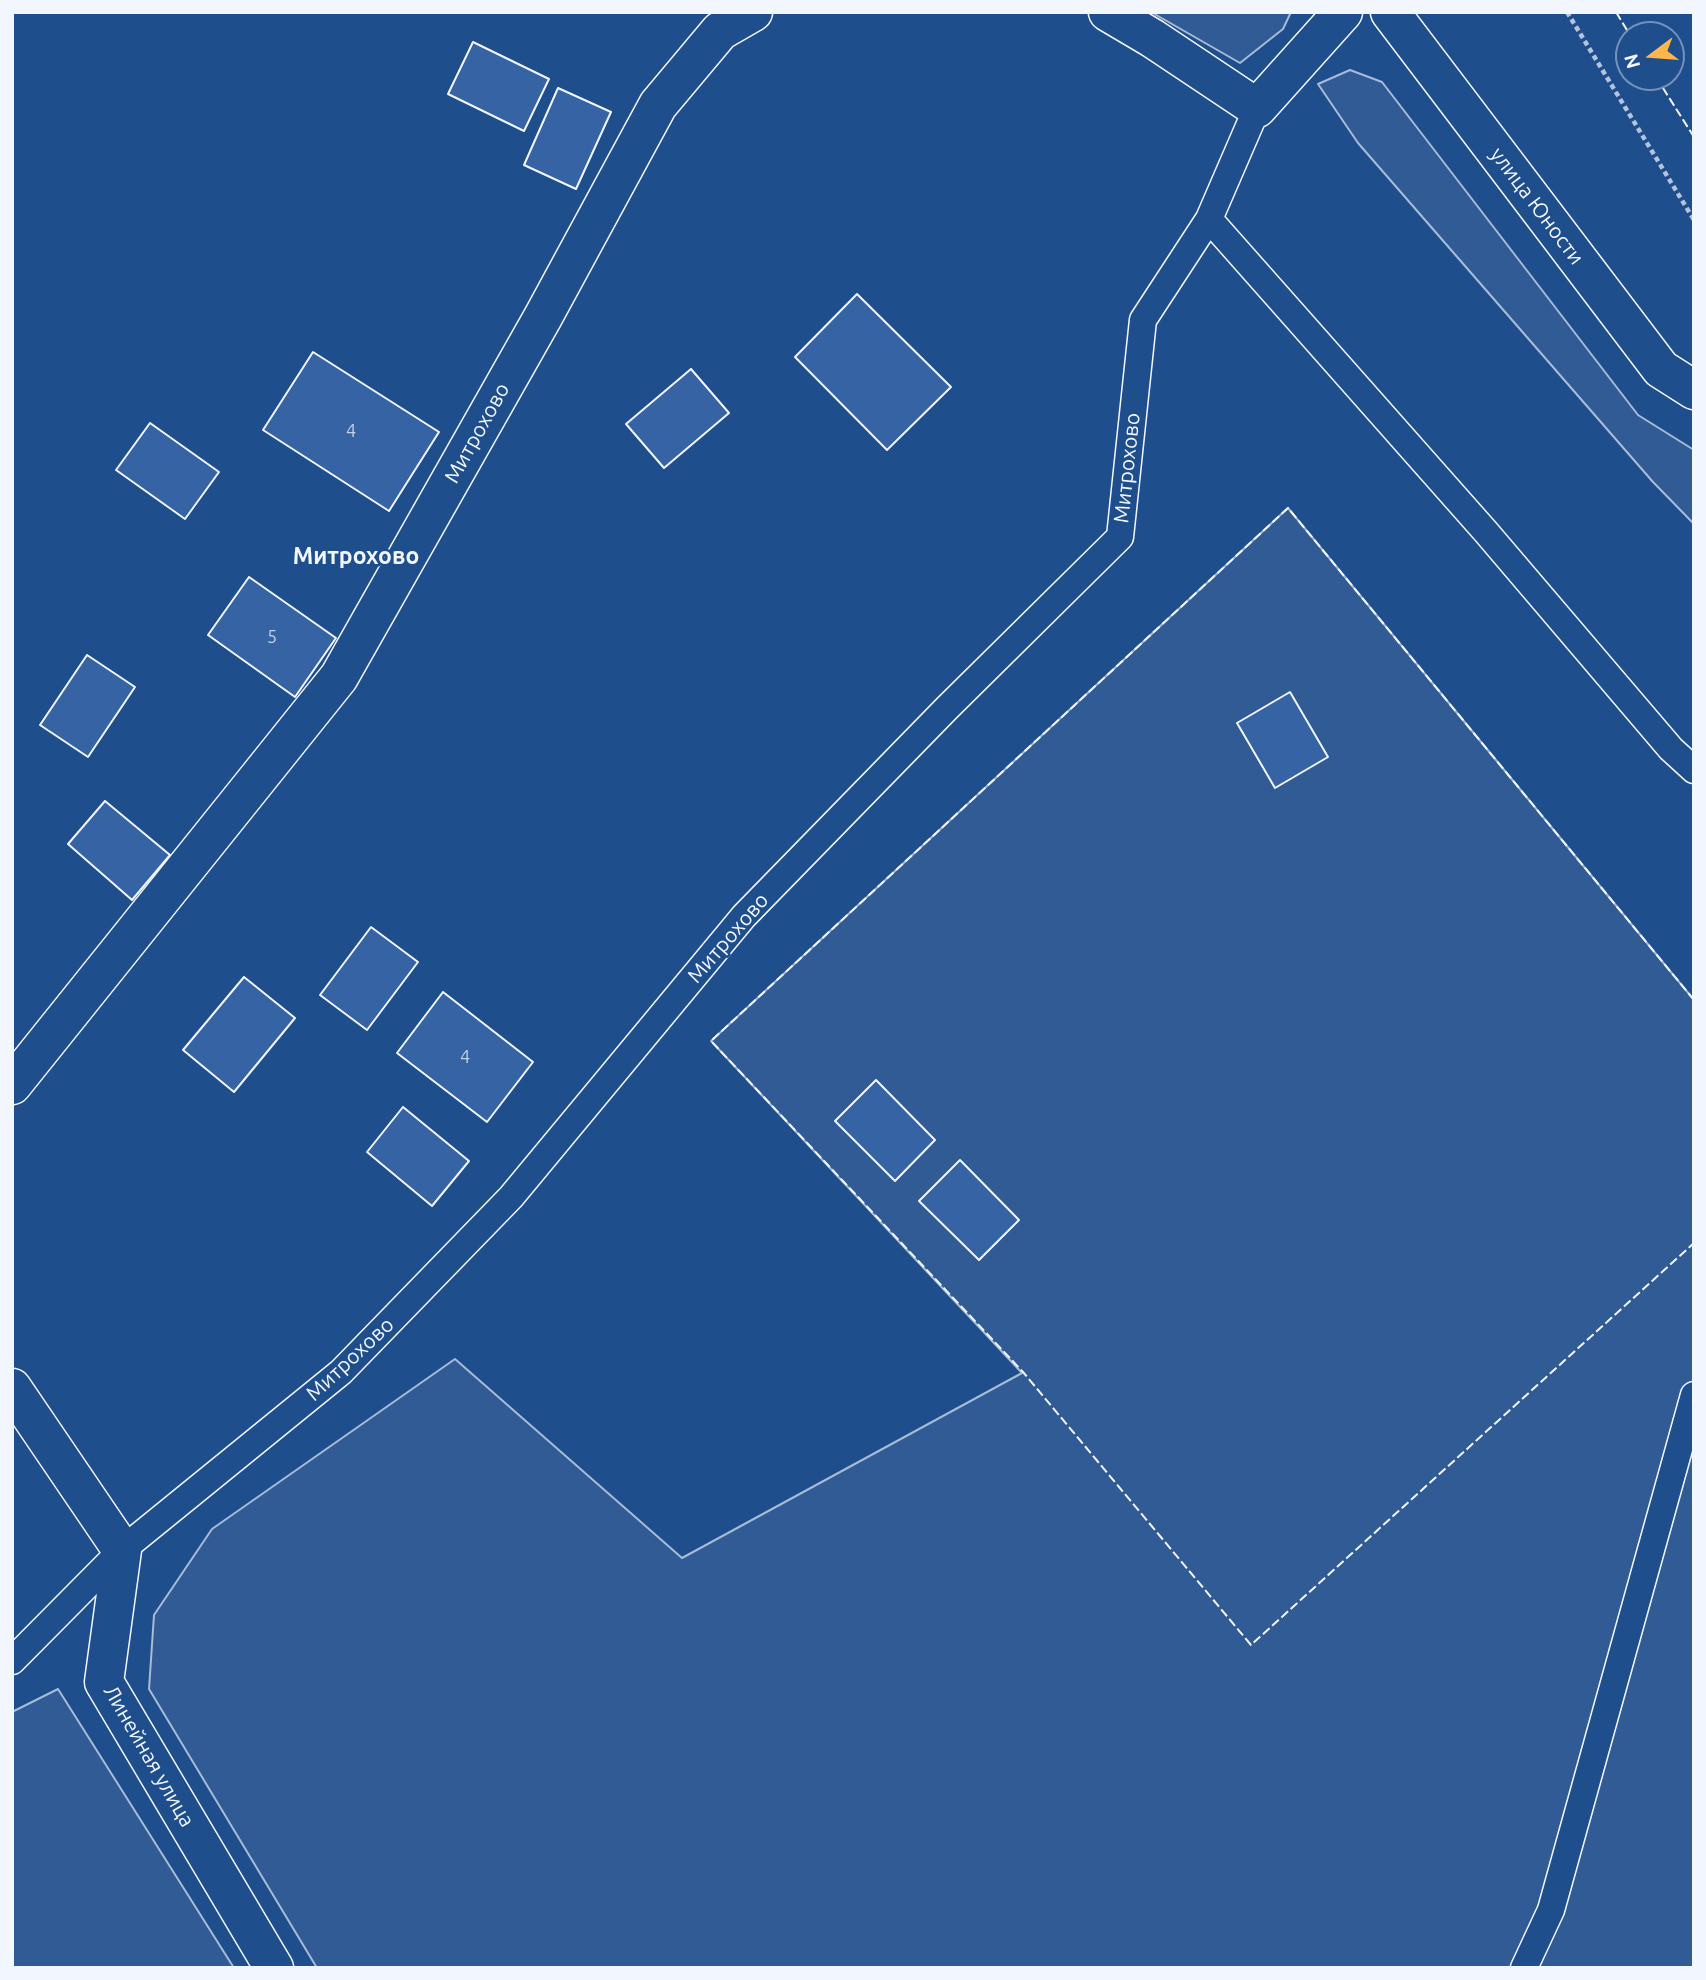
<!DOCTYPE html>
<meta charset="utf-8">
<style>
body{margin:0}
#map{position:relative;width:1706px;height:1980px;overflow:hidden;background:#1f4e8c;font-family:Ubuntu,sans-serif}
canvas{display:block}
.frame{position:absolute;inset:0;border:14px solid #f2f6ff;pointer-events:none}
.north{position:absolute;left:1615px;top:21px;width:70px;height:70px;box-sizing:border-box;background:#1f4e8c;border:2px solid #7391ba;border-radius:50%;rotate:254deg;font-size:19px;font-weight:700;line-height:28px;text-align:center;color:#f2f6ff}
.north::after{content:'';display:block;margin:auto;width:24px;height:32px;background:#ffb74d;clip-path:polygon(50% 0,100% 100%,50% 72%,0 100%)}
</style>
<div id="map">
<canvas width="1706" height="1980"></canvas>
<div class="frame"></div>
<div class="north">N</div>
</div>
<script>
const ctx = document.querySelector('canvas').getContext('2d');
ctx.lineJoin = 'round';
function fill(path, color) {
  ctx.fillStyle = color;
  ctx.fill(path, 'evenodd');
}
function poly(rows) {
  const path = new Path2D();
  for (const r of rows) {
    path.moveTo(r[0], r[1]);
    for (let i = 2; i < r.length; i += 2) path.lineTo(r[i], r[i + 1]);
  }
  return path;
}
function strokePath(path, color, width, dash) {
  ctx.strokeStyle = color;
  ctx.lineWidth = width;
  ctx.lineCap = dash ? 'butt' : 'round';
  ctx.setLineDash(dash || []);
  ctx.stroke(path);
}
function write(font, color, halo, rows, align = 'center') {
  ctx.font = font + ' Ubuntu,sans-serif';
  ctx.lineWidth = 5;
  ctx.setLineDash([]);
  ctx.textBaseline = 'middle';
  ctx.strokeStyle = halo;
  ctx.fillStyle = color;
  for (const [text, x, y, turn = 0] of rows) {
    ctx.save();
    ctx.translate(x, y);
    ctx.rotate((+turn || 0) * Math.PI / 180);
    ctx.textAlign = isNaN(turn) ? turn : align;
    if (halo) ctx.strokeText(text, 0, 0);
    ctx.fillText(text, 0, 0);
    ctx.restore();
  }
}
const built = poly([
 [1151,12,1291,12,1283,29,1240,63,1151,12],
 [1350,70,1382,82,1638,415,1694,450,1694,524,1653,482,1358,143,1318,84,1350,70],
 [1288,508,1694,1000,1694,1968,317,1968,149,1689,154,1615,212,1529,455,1359,682,1558,1022,1373,711,1041,1288,508],
 [58,1689,234,1968,12,1968,12,1712,58,1689]
]);
fill(built, '#305b95');
strokePath(built, '#a8bbd7', 2);
const building = poly([
 [473,42,549,79,524,131,448,94,473,42],
 [558,88,611,112,576,189,524,165,558,88],
 [857,294,951,387,887,450,795,357,857,294],
 [313,352,439,432,389,511,263,430,313,352],
 [691,369,729,413,664,468,626,424,691,369],
 [150,423,219,472,185,519,116,470,150,423],
 [249,577,336,638,295,697,208,635,249,577],
 [87,655,135,687,88,757,40,725,87,655],
 [1290,692,1328,757,1275,788,1237,723,1290,692],
 [105,801,170,855,132,900,68,844,105,801],
 [371,927,418,962,367,1030,320,995,371,927],
 [244,977,295,1018,234,1092,183,1050,244,977],
 [443,992,533,1062,487,1122,397,1053,443,992],
 [876,1080,935,1140,895,1181,835,1121,876,1080],
 [403,1107,469,1161,432,1206,367,1152,403,1107],
 [960,1160,1019,1220,979,1260,919,1201,960,1160]
]);
fill(building, '#3563a3');
strokePath(building, '#f2f6ff', 2);
const lane = poly([
 [1209,219,1486,532,1671,749,1694,770],
 [12,1661,122,1550,341,1372,511,1197,744,916,947,708,1120,537,1143,320,1209,219,1257,108],
 [1524,1968,1551,1910,1694,1395]
]);
const street = poly([
 [1108,12,1152,38,1257,108,1343,12],
 [1390,12,1661,369,1694,390],
 [12,1085,339,677,543,317,658,105,720,31,753,12],
 [12,1388,122,1550,104,1682,274,1968]
]);
strokePath(lane, '#f2f6ff', 29);
strokePath(street, '#f2f6ff', 41);
strokePath(poly([
 [1567,12,1694,220]
]), '#b3c4dc', 4.5, [5, 3.5]);
strokePath(lane, '#1f4e8c', 26);
strokePath(street, '#1f4e8c', 38);
strokePath(poly([
 [1616,12,1630,35],
 [1656,77,1694,137],
 [1694,1000,1288,508,711,1041,1023,1372,1251,1645,1694,1243]
]), '#f2f6ff', 2, [9, 3.5]);
write('18px', '#c3d1e8', null, [
 ["4",351,431],
 ["5",272,637],
 ["4",465,1057]
]);
write('21px', '#f2f6ff', '#1f4e8c', [
 ["улица Юности",1537,206,53],
 ["Митрохово",477,433,-61],
 ["Митрохово",1127,468,-84],
 ["Митрохово",728,938,-49],
 ["Митрохово",350,1359,-43],
 ["Линейная улица",149,1756,60]
]);
write('bold 23px', '#f2f6ff', '#1f4e8c', [
 ["Митрохово",356,556]
]);
</script>
